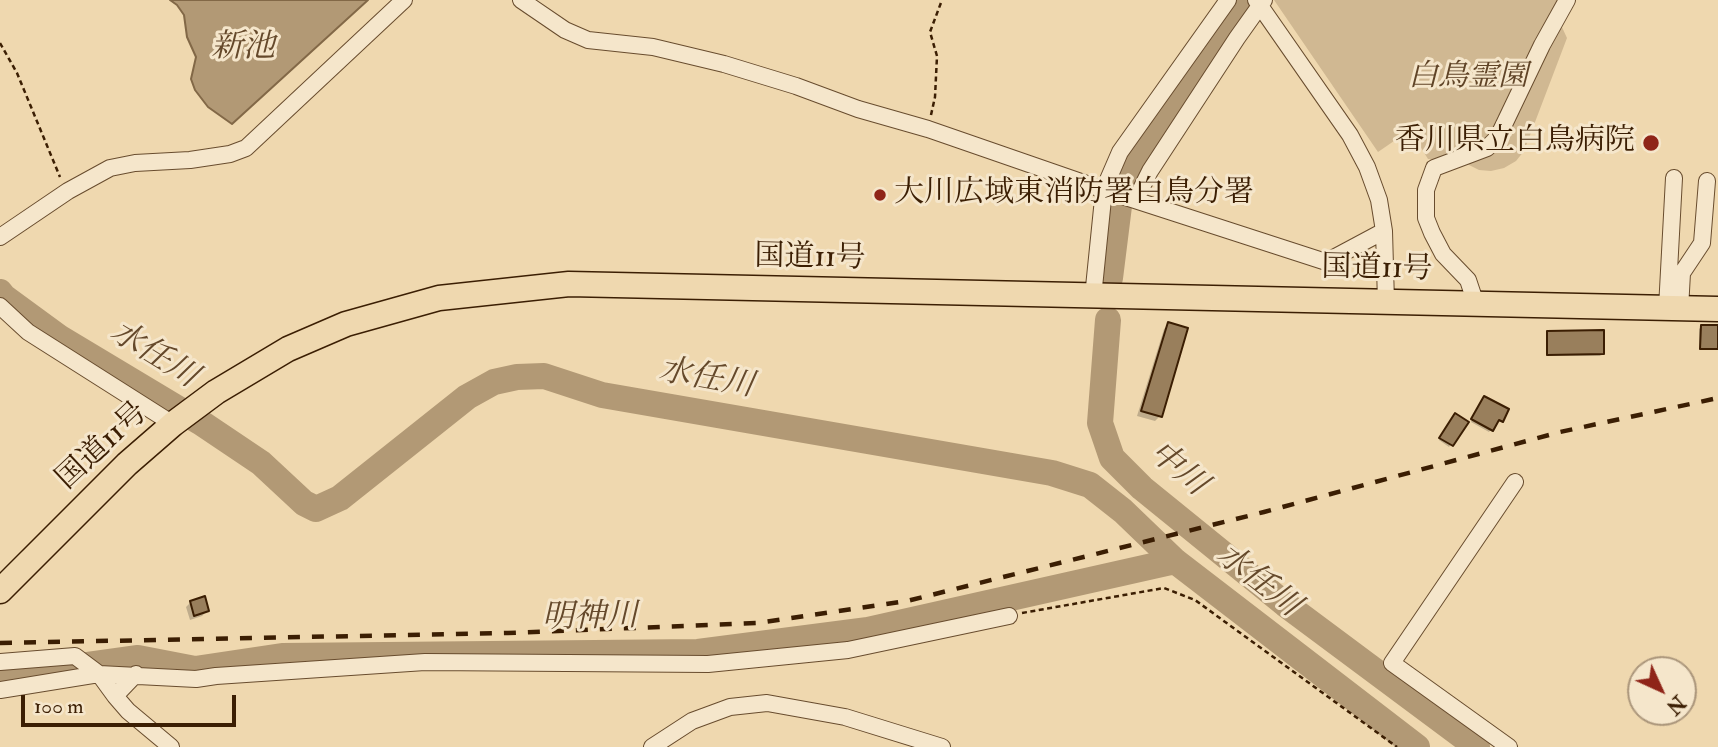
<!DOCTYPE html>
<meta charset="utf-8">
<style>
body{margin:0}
#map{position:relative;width:1718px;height:747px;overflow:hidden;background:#efd8af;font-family:"IM FELL Double Pica",serif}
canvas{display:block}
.north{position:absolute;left:1627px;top:656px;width:70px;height:70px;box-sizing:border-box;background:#f5e6cb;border:2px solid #ab967b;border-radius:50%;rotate:135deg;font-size:19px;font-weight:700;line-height:28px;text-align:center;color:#3b1e03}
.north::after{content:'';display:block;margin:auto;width:24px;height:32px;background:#8f2418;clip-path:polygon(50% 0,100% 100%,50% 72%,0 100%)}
.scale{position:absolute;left:21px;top:695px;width:215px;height:32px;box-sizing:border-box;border:4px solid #3b1e03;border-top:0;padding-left:9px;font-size:21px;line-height:24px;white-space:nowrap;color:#3b1e03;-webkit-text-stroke:5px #f5e6cb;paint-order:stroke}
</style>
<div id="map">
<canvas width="1718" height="747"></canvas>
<div class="north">N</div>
<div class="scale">100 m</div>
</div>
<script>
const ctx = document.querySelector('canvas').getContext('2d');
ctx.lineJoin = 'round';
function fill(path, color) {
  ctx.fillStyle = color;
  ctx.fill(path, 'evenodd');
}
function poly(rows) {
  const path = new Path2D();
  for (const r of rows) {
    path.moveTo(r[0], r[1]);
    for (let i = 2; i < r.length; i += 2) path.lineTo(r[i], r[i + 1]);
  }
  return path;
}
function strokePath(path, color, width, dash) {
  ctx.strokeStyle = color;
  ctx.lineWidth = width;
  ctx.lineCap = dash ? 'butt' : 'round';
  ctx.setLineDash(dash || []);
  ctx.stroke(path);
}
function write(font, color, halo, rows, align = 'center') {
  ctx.font = font + ' "IM FELL Double Pica","Noto Serif JP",serif';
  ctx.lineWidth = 6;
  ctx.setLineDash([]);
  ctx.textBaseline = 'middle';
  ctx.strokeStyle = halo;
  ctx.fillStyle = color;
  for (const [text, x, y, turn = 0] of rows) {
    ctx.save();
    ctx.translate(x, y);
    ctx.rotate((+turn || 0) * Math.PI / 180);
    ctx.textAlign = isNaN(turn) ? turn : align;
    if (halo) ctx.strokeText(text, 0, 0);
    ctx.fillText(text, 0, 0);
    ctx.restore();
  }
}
fill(poly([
 [1274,0,1557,0,1559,3,1554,10,1567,38,1524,151,1516,161,1504,168,1491,171,1479,170,1463,162,1428,159,1410,130,1378,152]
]), '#d0b892');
const water = poly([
 [170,0,368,0,232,124,208,107,195,90,191,79,196,57,187,37,184,15,177,5,170,0]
]);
fill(water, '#b29975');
strokePath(water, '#826847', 2);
fill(poly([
 [1169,324,1160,416,1155,421,1137,416,1164,329],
 [1701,327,1718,327,1718,350,1699,350,1699,329],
 [1548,332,1602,354,1600,356,1546,356,1546,334],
 [1483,400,1501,421,1499,422,1496,421,1489,432,1471,422],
 [1454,417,1466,422,1449,447,1439,440],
 [191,602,207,611,202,616,190,620,186,607]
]), '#0003');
strokePath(poly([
 [1110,278,1119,206,1131,166,1179,103,1245,0],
 [0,292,4,297,60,338,200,422,261,463,304,503,316,509,340,498,467,397,494,382,517,377,544,376,602,395,1052,473,1090,485,1123,511,1175,561,1417,747],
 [1108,320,1100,423,1112,458,1142,488,1285,604,1477,747],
 [0,677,138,658,195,669,282,656,698,652,868,630,1175,561]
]), '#b29975', 26);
const building = poly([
 [1168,322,1188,328,1162,417,1141,411,1168,322],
 [1701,325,1718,325,1718,349,1700,349,1701,325],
 [1604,330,1604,354,1547,355,1547,331,1604,330],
 [1484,396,1509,409,1503,422,1499,420,1493,431,1471,419,1484,396],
 [1455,413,1469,422,1453,446,1439,438,1455,413],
 [205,596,209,611,194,616,190,601,205,596]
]);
fill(building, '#997f5c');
strokePath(building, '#3b1e03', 2);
const minor = poly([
 [521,0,565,30,588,40,653,47,724,64,796,86,858,109,928,129,1110,192,1326,262,1384,231],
 [1256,0,1350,135,1367,167,1379,200,1384,231,1386,302],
 [1136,199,1150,171,1237,38,1264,0],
 [0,237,68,191,110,168,135,163,190,160,230,154,246,148,404,0],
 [1093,297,1104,189,1120,152,1228,0],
 [1476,304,1468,280,1443,254,1432,233,1426,218,1426,190,1434,168,1487,148,1498,137,1542,45,1567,0],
 [0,306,28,332,173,424],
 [1667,308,1674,178],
 [1680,309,1682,273,1702,243,1707,181],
 [0,662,75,656,99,674,115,696],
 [136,674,115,696,128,711,171,747],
 [0,690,99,674,196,679,216,676,425,662,708,664,848,650,1009,616],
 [652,747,692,721,730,707,767,703,845,717,942,747],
 [1509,747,1392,663,1515,482]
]);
const highway = poly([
 [0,591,127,464,173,424,216,392,288,349,346,324,439,298,569,284,1718,309]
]);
strokePath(minor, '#684c2e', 18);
strokePath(highway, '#3b1e03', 27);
strokePath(poly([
 [0,43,17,73,60,177],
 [931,115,935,97,937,56,930,32,942,0],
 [1022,613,1164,588,1195,600,1397,747]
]), '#3b1e03', 2.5, [5, 3.5]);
strokePath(minor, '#f5e6cb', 16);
strokePath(highway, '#efd8af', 24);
strokePath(poly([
 [0,643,508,633,758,623,907,601,1264,512,1560,432,1718,398]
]), '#3b1e03', 4.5, [12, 12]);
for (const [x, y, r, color] of [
 [1651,143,9,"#8f2418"],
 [880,195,7,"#8f2418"]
]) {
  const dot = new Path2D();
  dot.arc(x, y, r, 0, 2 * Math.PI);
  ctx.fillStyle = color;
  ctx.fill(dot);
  strokePath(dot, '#f5e6cb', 2.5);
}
write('italic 30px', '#604427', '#f5e6cb', [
 ["白鳥霊園",1468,79]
]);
write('30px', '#3b1e03', '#f5e6cb', [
 ["香川県立白鳥病院",1635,143],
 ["大川広域東消防署白鳥分署",894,195,"left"]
], 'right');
write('30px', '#3b1e03', '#f5e6cb', [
 ["国道11号",810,259,1],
 ["国道11号",1377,270,1],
 ["国道11号",103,447,-43]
]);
write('italic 32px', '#65492b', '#f5e6cb', [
 ["新池",243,49],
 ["水任川",153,356,32],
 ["水任川",706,380,10],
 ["中川",1177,470,40],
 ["水任川",1257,582,38],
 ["明神川",590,619,-1]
]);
</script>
